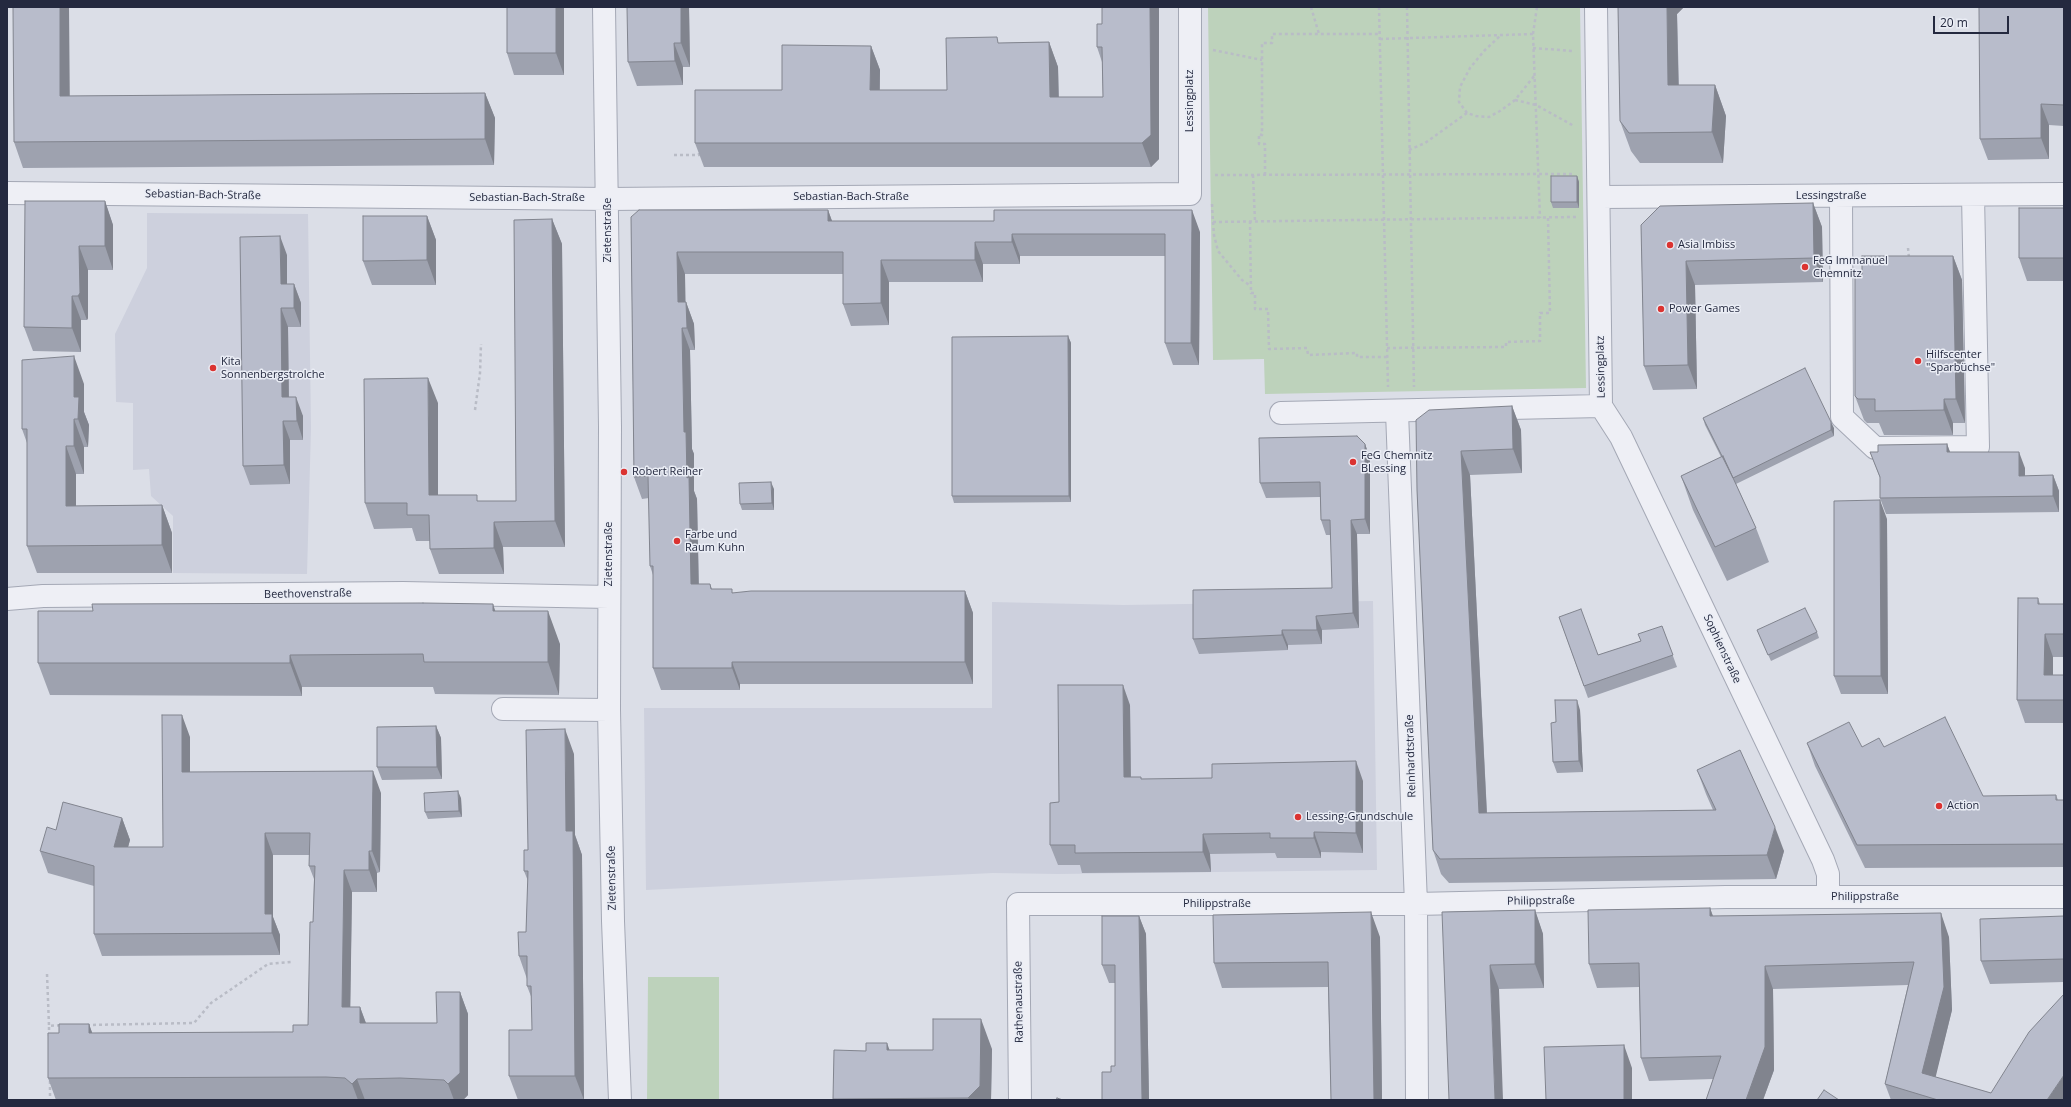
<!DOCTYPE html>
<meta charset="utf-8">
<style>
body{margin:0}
#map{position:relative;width:2071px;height:1107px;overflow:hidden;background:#dbdee7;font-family:"Open Sans",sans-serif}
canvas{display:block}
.frame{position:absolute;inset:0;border:8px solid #24293f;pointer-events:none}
.scale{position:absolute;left:1933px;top:16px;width:76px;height:18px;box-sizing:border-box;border:2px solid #24293f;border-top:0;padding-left:5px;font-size:12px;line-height:14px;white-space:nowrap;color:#24293f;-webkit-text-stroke:3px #eaedf5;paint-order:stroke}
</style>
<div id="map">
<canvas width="2071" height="1107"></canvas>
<div class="frame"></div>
<div class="scale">20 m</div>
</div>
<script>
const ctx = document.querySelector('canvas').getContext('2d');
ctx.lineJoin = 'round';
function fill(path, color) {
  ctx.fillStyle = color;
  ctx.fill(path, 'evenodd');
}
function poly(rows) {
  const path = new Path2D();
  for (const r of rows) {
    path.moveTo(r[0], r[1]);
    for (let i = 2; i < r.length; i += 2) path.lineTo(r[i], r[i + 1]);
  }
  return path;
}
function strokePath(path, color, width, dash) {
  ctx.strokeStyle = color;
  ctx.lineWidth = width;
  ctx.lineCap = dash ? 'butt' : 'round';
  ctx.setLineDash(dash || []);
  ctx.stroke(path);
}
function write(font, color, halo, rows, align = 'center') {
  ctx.font = font + ' "Open Sans",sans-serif';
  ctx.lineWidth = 3;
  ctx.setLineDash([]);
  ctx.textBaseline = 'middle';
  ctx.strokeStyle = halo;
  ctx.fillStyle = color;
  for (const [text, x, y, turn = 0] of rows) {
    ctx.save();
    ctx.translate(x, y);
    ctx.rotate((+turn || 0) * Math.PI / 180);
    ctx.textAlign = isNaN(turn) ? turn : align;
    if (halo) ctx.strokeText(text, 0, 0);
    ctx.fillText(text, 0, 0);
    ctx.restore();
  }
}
fill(poly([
 [147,213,308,214,311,428,307,574,173,573,173,516,151,496,149,469,133,470,133,403,116,402,115,334,147,268],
 [1373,601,1377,870,1058,874,993,873,646,890,644,708,992,708,992,602,1124,605]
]), '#cdd0dd');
fill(poly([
 [1208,7,1580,7,1586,388,1265,394,1264,359,1213,360],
 [648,977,719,977,719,1100,647,1100]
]), '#bdd2bb');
const minor = poly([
 [604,7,610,427,609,710,613,921,620,1100],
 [1596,7,1601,406],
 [7,193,608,199,1190,194,1190,7],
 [1841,196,1842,417,1875,448,1978,447,1973,195],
 [1599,197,2064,194],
 [1601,406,1621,437,1823,860,1828,874,1828,897],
 [1397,412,1416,904,1417,1100],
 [1281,413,1601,406],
 [7,599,43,596,403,593,609,597],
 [503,709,609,710],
 [1020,1100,1018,904,1416,904,1726,897,2064,897]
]);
strokePath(minor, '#a4a8b5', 24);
strokePath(poly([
 [1311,7,1319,34],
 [1379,7,1388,387],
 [1407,7,1414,387],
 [1533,34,1537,7],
 [1380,39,1533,34,1540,218],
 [1533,48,1573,51],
 [1213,50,1262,60],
 [1515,100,1536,105,1574,126],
 [1467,113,1459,102,1460,87,1470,68,1484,51,1501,35],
 [1409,150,1425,143,1467,113,1476,116,1489,117,1500,111,1515,100,1535,75],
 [674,155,699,155,699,152],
 [1215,175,1574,174],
 [1253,175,1255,221],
 [1265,175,1265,144,1259,144,1259,134,1262,135,1262,43,1272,43,1272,34,1379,34],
 [1212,204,1213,222,1576,217],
 [1250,221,1251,293,1255,293,1255,309,1268,309,1269,349,1307,348,1308,355,1357,353,1357,357,1387,357],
 [1213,222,1214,235,1218,251,1242,280,1251,286],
 [1908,248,1909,258],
 [1387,348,1506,347,1506,342,1540,341,1540,313,1550,313,1548,218],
 [475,410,480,373,481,344],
 [47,974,49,1026],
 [87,1025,194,1023,211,1003,268,964,291,962],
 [49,1036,49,1026,62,1025],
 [50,1081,50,1100]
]), '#b9bcc6', 2.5, [3, 3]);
strokePath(minor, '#eeeff5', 22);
fill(poly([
 [564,7,564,75,514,75,507,53],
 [689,7,690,67,683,67,683,85,637,86,628,62],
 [1618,7,1684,7,1677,14,1679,85,1715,85,1726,116,1723,163,1640,163,1631,151,1620,121],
 [2064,7,2064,126,2049,125,2049,159,1988,160,1980,139],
 [1102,24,1159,159,1151,167,704,167,695,143,782,90,871,46,880,70,880,90,947,90,1000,43,1049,42,1058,67,1059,97,1103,97,1102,62,1097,47],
 [485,93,495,118,494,165,23,168,14,142,69,96],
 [1577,176,1579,182,1579,208,1553,208,1551,202],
 [105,201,113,225,113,270,88,270,88,318,87,320,81,320,81,352,33,351,24,327],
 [1813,203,1822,227,1823,282,1695,285,1697,389,1653,390,1644,366,1641,225],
 [2064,208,2064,281,2027,281,2019,258],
 [828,210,832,221,1200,232,1199,365,1173,365,1165,343,1165,256,1020,256,1020,264,983,264,983,282,889,282,889,325,851,326,843,304,843,274,685,274,685,302,686,302,694,324,695,350,690,350,692,449,694,454,694,491,697,499,699,584,710,584,712,589,734,593,965,591,973,613,973,684,740,684,740,690,661,690,653,668,653,575,650,566,649,498,642,499,634,477,631,217],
 [427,216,436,240,436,285,372,285,363,261],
 [552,219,562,244,565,547,503,547,504,574,439,574,430,549,430,541,416,541,412,528,374,529,365,503,438,403,438,495,479,501,516,501],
 [287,255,287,284,294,284,301,303,301,327,288,327,289,397,303,416,303,440,290,440,290,484,250,485,243,466],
 [1953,256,1962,280,1965,423,1953,423,1953,435,1884,435,1879,423,1867,423,1864,420,1855,396,1862,274],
 [1068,336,1071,343,1071,502,954,503,952,496],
 [84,384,84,412,89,425,88,447,84,447,84,474,76,474,76,506,162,505,172,533,172,573,37,573,27,546,27,443,22,429],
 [1512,406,1521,430,1522,473,1470,475,1487,813,1713,810,1706,794,1697,770,1784,851,1776,879,1449,883,1441,874,1433,850,1417,490],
 [1703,418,1834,428,1834,436,1736,484,1756,528,1769,562,1727,581,1693,510,1681,476,1721,457,1705,425],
 [1365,444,1370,458,1370,534,1357,534,1359,628,1322,630,1322,644,1288,645,1288,650,1199,654,1193,639,1332,588,1331,535,1326,535,1321,520,1320,497,1266,498,1260,483],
 [1947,444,1950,452,2025,468,2025,476,2053,475,2059,491,2059,512,1886,514,1880,498,1880,478,1870,452,1878,452],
 [774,489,774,510,742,510,740,504],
 [1887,519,1888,694,1841,694,1834,676],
 [2038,598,2040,604,2064,604,2064,657,2053,657,2053,675,2064,675,2064,723,2025,723,2017,700],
 [495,611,560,644,559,695,435,694,433,687,302,687,302,696,50,695,38,663],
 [1559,617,1598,655,1641,641,1662,626,1677,667,1588,698],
 [1757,630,1817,632,1819,638,1771,661],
 [1130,705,1131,777,1142,779,1363,781,1363,853,1321,852,1321,858,1277,858,1275,853,1210,854,1211,872,1082,873,1080,865,1058,865,1050,845,1059,802],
 [1580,710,1583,772,1557,773,1553,762,1556,722],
 [436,726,441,738,442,779,382,780,377,767],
 [190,737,190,772,381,793,380,872,377,873,377,892,352,892,350,1007,360,1007,366,1023,437,1023,460,992,468,1014,468,1095,463,1100,351,1100,334,1099,56,1100,48,1078,59,1033,89,1024,92,1033,275,1032,293,1032,308,1025,313,922,314,879,309,866,310,855,273,855,273,917,280,935,280,955,102,956,94,934,94,886,48,873,40,851,56,830,122,818,130,840,128,847,163,847],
 [1807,743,1862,747,1884,747,1983,796,2056,795,2058,800,2064,800,2064,867,1865,868,1815,766],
 [574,754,575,835,582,855,584,1100,518,1100,509,1076,532,1030,532,999,527,986,527,979,519,956,526,932,528,881,524,871,528,850],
 [461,798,462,817,428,819,425,812],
 [1710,908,1713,916,1949,937,1952,1010,1935,1077,1991,1093,2064,1100,1891,1100,1885,1084,1908,985,1773,989,1774,1070,1763,1100,1706,1100,1713,1079,1649,1081,1641,1058,1639,987,1597,988,1589,964],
 [1535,910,1543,934,1544,988,1499,989,1442,912],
 [1139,916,1146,934,1149,1100,1111,1072,1115,1066,1115,983,1109,983,1102,965],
 [2064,916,2064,982,1990,984,1981,961],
 [1380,937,1382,1100,1331,1100,1328,987,1222,988,1214,963],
 [992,1049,991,1100,834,1100,833,1099,866,1051,933,1050]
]), '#9ea2af');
fill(poly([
 [60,7,69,7,70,121,60,96],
 [556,7,564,7,564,75,556,53],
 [681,7,689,7,690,67,681,43],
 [1150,7,1159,7,1159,159,1151,167,1142,143],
 [1667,7,1684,7,1677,14,1679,115,1668,85],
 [1049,42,1058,67,1059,122,1050,97],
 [674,43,683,67,683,85,675,61],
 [871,46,880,70,879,114,870,90],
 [1715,85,1726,116,1723,163,1712,132],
 [485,93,495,118,494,165,485,139],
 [2041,104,2049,125,2049,159,2041,138],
 [1577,176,1579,182,1579,208,1577,202],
 [105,201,113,225,113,270,105,246],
 [1813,203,1822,227,1823,282,1814,258],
 [828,210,836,232,828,221],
 [1192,210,1200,232,1199,365,1191,343],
 [427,216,436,240,436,285,427,260],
 [552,219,562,244,565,547,555,521],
 [1012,234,1020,256,1020,264,1012,242],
 [280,236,287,255,287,303,281,284],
 [975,242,983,264,983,282,975,260],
 [79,246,88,270,88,318,87,320,78,296],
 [677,252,685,274,686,324,678,302],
 [1953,256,1962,280,1965,423,1956,399],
 [881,260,889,282,889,325,881,303],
 [1686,261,1695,285,1697,389,1688,365],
 [294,284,301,303,301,327,294,308],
 [72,296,81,320,81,352,72,328],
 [686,302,694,324,695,350,687,328],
 [281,308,288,327,289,416,282,397],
 [682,328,690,350,692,449,694,454,694,491,697,499,699,606,691,584,687,478,684,432],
 [1068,336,1071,343,1071,502,1069,496],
 [74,356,84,384,84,412,89,425,88,447,78,419,74,397],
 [428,378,438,403,438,520,429,495],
 [296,397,303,416,303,440,297,421],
 [1944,399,1953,423,1953,435,1944,410],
 [1512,406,1521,430,1522,473,1513,449],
 [74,419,84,447,84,474,74,446],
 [283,421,290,440,290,484,284,465],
 [1831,422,1834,428,1834,436,1831,430],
 [1365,444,1370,458,1370,534,1365,519],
 [1947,444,1953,460,1947,452],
 [66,446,76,474,76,534,66,506],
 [1461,451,1470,475,1488,837,1479,813],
 [2019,452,2025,468,2025,492,2019,476],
 [2053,475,2059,491,2059,512,2053,496],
 [771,482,774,489,774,510,772,503],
 [1880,500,1887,519,1888,694,1881,676],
 [162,505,172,533,172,573,162,545],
 [1351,520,1357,534,1359,628,1353,613],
 [494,522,503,547,504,574,494,548],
 [965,591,973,613,973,684,965,662],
 [493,604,504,637,493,611],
 [548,611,560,644,559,695,548,662],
 [1316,616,1322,630,1322,644,1317,630],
 [1282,630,1288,645,1288,650,1282,635],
 [2045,634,2053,657,2053,698,2044,675],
 [290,655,302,687,302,696,290,663],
 [732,662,740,684,740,690,732,668],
 [1123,685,1130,705,1131,797,1124,777],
 [1577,700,1580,710,1583,772,1579,761],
 [182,715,190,737,190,794,182,772],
 [436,726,441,738,442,779,437,767],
 [565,729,574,754,575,835,582,855,584,1100,575,1076,566,831],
 [1356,761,1363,781,1363,853,1356,833],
 [373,771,381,793,380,872,372,851],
 [458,791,461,798,462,817,459,811],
 [122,818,130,840,122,869,114,847],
 [1775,827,1784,851,1776,879,1767,855],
 [1314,832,1321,852,1321,858,1314,838],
 [265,833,273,855,273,917,280,935,280,955,265,914],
 [1203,834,1210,854,1211,872,1203,852],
 [369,851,377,873,377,892,369,870],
 [344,870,352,892,350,1029,342,1007],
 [1710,908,1718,931,1710,916],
 [1535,910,1543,934,1544,988,1535,964],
 [1371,912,1380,937,1382,1100,1374,1100],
 [1941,913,1949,937,1952,1010,1931,1096,1922,1073],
 [1139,916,1146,934,1149,1100,1142,1100],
 [1490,965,1499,989,1503,1100,1495,1100],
 [1765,966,1773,989,1774,1070,1763,1100,1746,1100],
 [460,992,468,1014,468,1095,463,1100,454,1100,448,1084],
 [360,1007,368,1029,360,1023],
 [981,1019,992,1049,991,1100,969,1100,968,1098],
 [89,1024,97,1046,89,1033],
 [887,1043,898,1073,887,1050],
 [1624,1045,1632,1068,1632,1100,1624,1100],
 [2064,1075,2064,1100,2047,1100],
 [357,1079,365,1100,358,1100,352,1084]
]), '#81848e');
const building = poly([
 [13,7,60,7,60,96,485,93,485,139,14,142,13,7],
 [507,7,556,7,556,53,507,53,507,7],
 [627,7,681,7,681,43,674,43,675,61,628,62,627,7],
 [1102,7,1150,7,1151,135,1142,143,695,143,695,90,782,90,782,45,871,46,870,90,947,90,946,38,997,37,998,43,1049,42,1050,97,1103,97,1102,47,1097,47,1097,24,1102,24,1102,7],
 [1618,7,1667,7,1668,85,1715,85,1712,132,1629,133,1620,121,1618,7],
 [1979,7,2064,7,2064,105,2041,104,2041,138,1980,139,1979,7],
 [1551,176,1577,176,1577,202,1551,202,1551,176],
 [25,201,105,201,105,246,79,246,80,293,78,296,72,296,72,328,24,327,25,201],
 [1813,203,1814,258,1686,261,1688,365,1644,366,1641,225,1660,206,1813,203],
 [2019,208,2064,208,2064,258,2019,258,2019,208],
 [639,210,828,210,828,221,994,221,994,210,1192,210,1191,343,1165,343,1165,234,1012,234,1012,242,975,242,975,260,881,260,881,303,843,304,843,252,677,252,678,302,686,302,687,328,682,328,684,432,686,432,687,478,689,477,691,584,710,584,711,589,732,589,732,593,751,591,965,591,965,662,732,662,732,668,653,668,653,566,650,566,648,476,634,477,631,217,639,210],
 [363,216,427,216,427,260,363,261,363,216],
 [552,219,555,521,494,522,494,548,430,549,429,515,407,515,407,503,365,503,364,379,428,378,429,495,477,495,477,501,516,501,514,220,552,219],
 [280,236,281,284,294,284,294,308,281,308,282,397,296,397,297,421,283,421,284,465,243,466,240,237,280,236],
 [1862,256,1953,256,1956,399,1944,399,1944,410,1875,411,1875,399,1858,399,1855,396,1855,275,1862,274,1862,256],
 [1068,336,1069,496,952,496,952,337,1068,336],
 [74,356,74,397,79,397,78,419,74,419,74,446,66,446,66,506,162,505,162,545,27,546,27,429,22,429,22,360,74,356],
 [1805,368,1831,422,1831,430,1733,478,1703,418,1805,368],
 [1512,406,1513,449,1461,451,1479,813,1716,810,1697,770,1740,750,1775,827,1767,855,1440,859,1433,850,1417,490,1416,420,1429,410,1512,406],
 [1357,436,1365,444,1365,519,1351,520,1353,613,1316,616,1317,630,1282,630,1282,635,1193,639,1193,590,1332,588,1330,520,1321,520,1320,482,1260,483,1259,438,1357,436],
 [1947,444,1947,452,2019,452,2019,476,2053,475,2053,496,1880,498,1880,477,1870,452,1878,452,1878,445,1947,444],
 [1723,456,1756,528,1715,547,1681,476,1723,456],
 [771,482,772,503,740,504,739,483,771,482],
 [1880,500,1881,676,1834,676,1834,501,1880,500],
 [2018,598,2038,598,2038,604,2064,604,2064,634,2045,634,2044,675,2064,675,2064,700,2017,700,2018,598],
 [423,603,493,604,493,611,548,611,548,662,424,662,423,654,290,655,290,663,38,663,38,611,93,611,92,604,423,603],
 [1805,608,1817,632,1768,655,1757,630,1805,608],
 [1581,609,1598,655,1641,641,1638,634,1662,626,1673,655,1584,686,1559,617,1581,609],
 [1058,685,1123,685,1124,777,1141,777,1141,779,1212,778,1212,764,1356,761,1356,833,1314,832,1314,838,1270,838,1270,833,1203,834,1203,852,1075,853,1075,845,1050,845,1050,803,1059,802,1058,685],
 [1555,700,1577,700,1579,761,1553,762,1551,723,1556,722,1555,700],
 [162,715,182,715,182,772,373,771,372,851,369,851,369,870,344,870,342,1007,360,1007,360,1023,437,1023,436,992,460,992,460,1073,448,1084,444,1080,400,1078,357,1079,352,1084,345,1078,326,1077,48,1078,48,1033,59,1033,59,1024,89,1024,89,1033,275,1032,293,1032,293,1025,308,1025,310,922,313,922,315,866,309,866,310,833,265,833,265,914,272,914,272,933,94,934,94,866,40,851,47,827,56,830,63,802,122,818,114,847,163,847,162,715],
 [1945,717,1983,796,2056,795,2056,800,2064,800,2064,844,1857,845,1807,743,1849,722,1862,747,1879,738,1884,747,1945,717],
 [436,726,437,767,377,767,377,727,436,726],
 [565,729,566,831,573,831,575,1076,509,1076,509,1030,532,1030,531,986,527,986,527,956,519,956,518,932,526,932,528,871,524,871,524,850,528,850,526,730,565,729],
 [458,791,459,811,425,812,424,793,458,791],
 [1710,908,1710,916,1941,913,1944,987,1922,1073,1991,1093,2029,1032,2064,994,2064,1075,2047,1100,1938,1100,1885,1084,1914,962,1765,966,1765,1047,1746,1100,1706,1100,1721,1056,1641,1058,1639,963,1589,964,1588,910,1710,908],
 [1535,910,1535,964,1490,965,1495,1100,1449,1100,1442,912,1535,910],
 [1371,912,1374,1100,1331,1100,1328,962,1214,963,1213,915,1371,912],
 [1102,916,1139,916,1142,1100,1102,1100,1102,1072,1111,1072,1111,1066,1115,1066,1115,965,1102,965,1102,916],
 [2064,916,2064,959,1981,961,1980,919,2064,916],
 [933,1019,981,1019,980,1086,968,1098,833,1099,834,1050,866,1051,866,1043,887,1043,887,1050,933,1050,933,1019],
 [1624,1045,1624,1100,1546,1100,1544,1047,1624,1045],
 [1824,1090,1839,1100,1817,1100,1824,1090],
 [1057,1098,1063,1100,1056,1100,1057,1098]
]);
fill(building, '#b8bccb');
strokePath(building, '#81848e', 1);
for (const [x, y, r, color] of [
 [1670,245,4,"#db3331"],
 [1805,267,4,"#db3331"],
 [1661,309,4,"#db3331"],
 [1918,361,4,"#db3331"],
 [213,368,4,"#db3331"],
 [1353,462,4,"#db3331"],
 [624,472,4,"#db3331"],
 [677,541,4,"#db3331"],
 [1939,806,4,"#db3331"],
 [1298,817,4,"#db3331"]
]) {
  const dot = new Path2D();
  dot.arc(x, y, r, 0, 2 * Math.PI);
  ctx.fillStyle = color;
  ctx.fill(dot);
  strokePath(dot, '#eaedf5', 1.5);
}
write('11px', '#24293f', '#eaedf5', [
 ["Lessingplatz",1190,101,-90],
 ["Sebastian-Bach-Straße",203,195,1],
 ["Lessingstraße",1831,196],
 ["Sebastian-Bach-Straße",851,197],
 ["Sebastian-Bach-Straße",527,198],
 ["Zietenstraße",608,230,-90],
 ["Lessingplatz",1601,367,-91],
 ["Zietenstraße",609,554,-90],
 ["Beethovenstraße",308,594,-1],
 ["Sophienstraße",1722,649,65],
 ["Reinhardtstraße",1411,756,-92],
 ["Zietenstraße",612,878,-91],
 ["Philippstraße",1865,897],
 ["Philippstraße",1541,901,-1],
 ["Philippstraße",1217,904],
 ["Rathenaustraße",1019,1002,-91]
]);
write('11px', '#24293f', '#eaedf5', [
 ["Asia Imbiss",1678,245],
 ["FeG Immanuel",1813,261],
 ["Chemnitz",1813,274],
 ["Power Games",1669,309],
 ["Hilfscenter",1926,355],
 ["\"Sparbüchse\"",1926,368],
 ["Kita",221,362],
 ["Sonnenbergstrolche",221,375],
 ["FeG Chemnitz",1361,456],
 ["BLessing",1361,469],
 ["Robert Reiher",632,472],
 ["Farbe und",685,535],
 ["Raum Kuhn",685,548],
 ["Action",1947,806],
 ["Lessing-Grundschule",1306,817]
], 'left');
</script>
